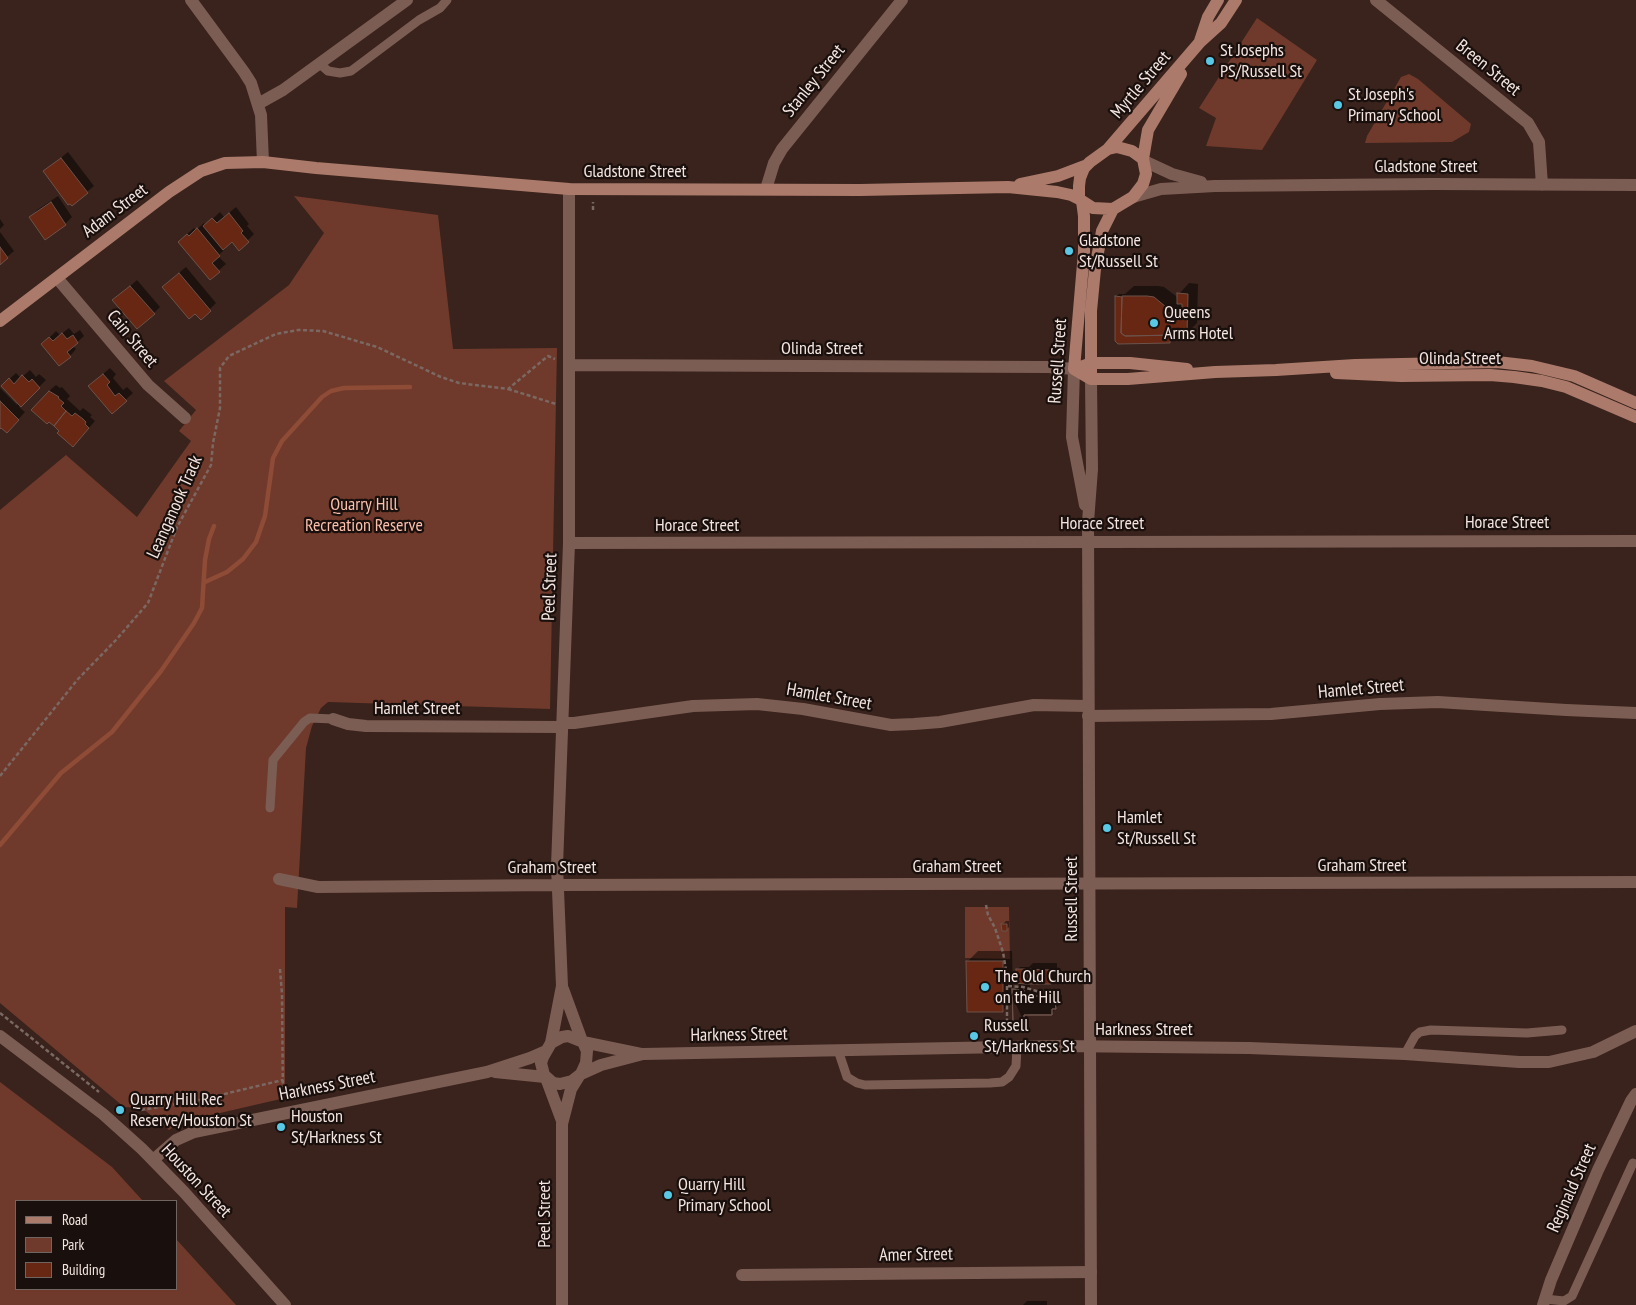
<!DOCTYPE html>
<style>
body{margin:0}
#map{position:relative;width:1636px;height:1305px;overflow:hidden;background:#39231c;font-family:"PT Sans Narrow",sans-serif}
canvas{display:block}
.legend{position:absolute;left:15px;top:1200px;width:162px;height:90px;box-sizing:border-box;background:#190f0c;border:1px solid #716561;margin:0;padding:6px 9px;list-style:none;font-size:15px;color:#f4e5e0}
.legend li{display:flex;align-items:center;gap:10px;height:25px}
.legend b{width:25px;border:1px solid #716561}
</style>
<div id="map">
<canvas width="1636" height="1305"></canvas>
<ul class="legend">
<li><b style="height:6px;background:#ab7a6b"></b>Road</li>
<li><b style="height:14px;background:#6f3a2b"></b>Park</li>
<li><b style="height:14px;background:#672713"></b>Building</li>
</ul>
</div>
<script>
const ctx = document.querySelector('canvas').getContext('2d');
ctx.lineJoin = 'round';
function fill(path, color) {
  ctx.fillStyle = color;
  ctx.fill(path, 'evenodd');
}
function poly(rows) {
  const path = new Path2D();
  for (const r of rows) {
    path.moveTo(r[0], r[1]);
    for (let i = 2; i < r.length; i += 2) path.lineTo(r[i], r[i + 1]);
  }
  return path;
}
function strokePath(path, color, width, dash) {
  ctx.strokeStyle = color;
  ctx.lineWidth = width;
  ctx.lineCap = dash ? 'butt' : 'round';
  ctx.setLineDash(dash || []);
  ctx.stroke(path);
}
function write(font, color, halo, rows, align = 'center') {
  ctx.font = font + ' "PT Sans Narrow",sans-serif';
  ctx.lineWidth = 4.5;
  ctx.setLineDash([]);
  ctx.textBaseline = 'middle';
  ctx.strokeStyle = halo;
  ctx.fillStyle = color;
  for (const [text, x, y, turn = 0] of rows) {
    ctx.save();
    ctx.translate(x, y);
    ctx.rotate((+turn || 0) * Math.PI / 180);
    ctx.textAlign = isNaN(turn) ? turn : align;
    if (halo) ctx.strokeText(text, 0, 0);
    ctx.fillText(text, 0, 0);
    ctx.restore();
  }
}
fill(poly([
 [1257,18,1317,60,1262,150,1206,146,1216,118,1199,108],
 [1409,74,1418,79,1471,124,1469,132,1452,142,1365,143,1367,136,1401,77],
 [294,196,438,215,453,349,557,348,550,709,328,702,321,708,312,726,306,748,297,908,285,907,285,1098,181,1122,169,1130,142,1108,124,1107,0,1003,0,510,66,455,137,517,191,441,179,431,196,410,164,381,289,285,324,233],
 [965,907,1009,907,1010,959,965,958],
 [0,1082,112,1167,143,1201,16,1201,16,1289,176,1289,176,1239,236,1305,0,1305]
]), '#6f3a2b');
fill(poly([
 [68,152,94,186,72,204,45,171],
 [58,196,72,217,65,224,31,217,37,210],
 [236,207,249,224,247,226,254,234,239,249,232,240,225,247,226,248,218,256,226,264,210,278,186,235,194,228,196,230,204,223,206,225,220,212,224,217],
 [0,219,4,225,0,229],
 [0,232,14,251,0,263],
 [186,267,216,303,201,318,170,280],
 [137,280,160,307,154,313,121,294],
 [1189,283,1198,284,1197,323,1186,334,1173,334,1173,338,1170,341,1116,297,1119,294,1125,294,1134,286,1158,286,1164,287,1176,296,1178,302,1179,294],
 [69,328,74,334,80,330,84,336,73,346,76,349,70,356,43,344,56,331,60,335],
 [110,368,116,374,113,378,123,390,127,387,133,393,112,412,96,380],
 [30,370,36,377,39,374,46,380,19,407,25,412,14,424,0,428,0,388,17,405,18,403,2,386,16,373,21,378],
 [56,385,60,388,62,387,70,396,67,399,80,411,83,408,92,415,90,417,95,421,80,438,61,431,49,391],
 [1006,921,1009,921,1009,927,1006,930,1003,924],
 [978,951,1012,951,1013,991,1021,982,1017,970,1020,967,1029,967,1033,963,1057,963,1057,976,1051,983,1030,982,1030,990,1058,990,1058,995,1062,995,1062,1001,1051,1014,1030,1014,1023,1020,1014,1000,1002,1011,968,961],
 [1027,1301,1047,1301,1047,1305,1023,1305]
]), '#0007');
strokePath(poly([
 [205,582,227,572,243,559,256,542,265,516,273,458,282,441,322,397,331,391,344,388,410,387],
 [0,845,61,773,112,732,161,671,194,623,202,608,205,560,209,539,214,526]
]), '#8e4b36', 4.5);
const building = poly([
 [61,158,88,193,72,206,70,204,68,205,43,171,61,158],
 [51,202,66,225,45,240,29,217,51,202],
 [229,213,243,231,241,233,249,242,239,251,232,242,223,250,203,226,212,218,217,223,229,213],
 [197,228,220,256,212,263,220,272,210,280,178,242,187,234,189,236,197,228],
 [0,247,8,258,0,265,0,247],
 [179,273,211,311,201,320,195,314,189,319,162,287,179,273],
 [130,286,155,314,137,329,112,300,130,286],
 [1177,293,1188,294,1187,335,1125,336,1121,333,1122,296,1147,296,1154,297,1166,307,1168,313,1182,313,1182,304,1177,304,1177,293],
 [1115,296,1122,297,1121,333,1125,336,1170,335,1170,343,1118,344,1115,341,1115,296],
 [62,333,67,339,73,335,78,343,67,352,71,357,59,366,41,344,49,337,53,341,62,333],
 [103,374,110,382,107,385,115,396,119,393,127,401,112,414,88,386,103,374],
 [22,375,29,382,32,379,40,388,21,407,1,386,9,378,14,384,22,375],
 [49,391,59,397,58,398,64,403,61,406,66,411,54,426,49,422,47,424,31,410,49,391],
 [0,401,19,420,7,433,1,428,0,429,0,401],
 [66,411,72,416,75,413,83,419,86,422,85,424,89,428,73,447,57,433,59,431,54,426,66,411],
 [1001,924,1007,924,1007,931,1002,931,1001,924],
 [966,961,1003,961,1003,1012,967,1012,966,961],
 [1016,969,1025,969,1025,984,1016,983,1016,969],
 [1025,969,1051,970,1051,984,1025,984,1025,969],
 [1012,989,1024,990,1023,996,1052,996,1052,1001,1055,1001,1056,1009,1052,1009,1052,1015,1024,1015,1024,1021,1013,1022,1012,989],
 [1012,989,1024,990,1023,996,1052,996,1052,1001,1055,1001,1056,1009,1052,1009,1052,1015,1024,1015,1024,1021,1013,1022,1012,989]
]);
fill(building, '#672713');
strokePath(building, '#6c534b', 1);
strokePath(poly([
 [593,210,593,202],
 [508,389,556,404],
 [0,776,78,679,116,640,148,603,177,527,211,465,213,443,220,408,220,368,229,356,276,334,298,330,323,331,377,347,441,377,459,383,508,389,548,356,555,359],
 [986,905,988,915,995,928,1003,952,1007,977,1007,1023],
 [280,969,282,994,283,1100],
 [1008,986,1023,987,1040,992,1058,991],
 [0,1013,99,1092],
 [117,1106,124,1112],
 [141,1110,195,1101,283,1080]
]), '#7b6862', 2.5, [4, 2.5]);
strokePath(poly([
 [320,64,328,71,340,73,351,71,419,20,440,8,447,0],
 [270,808,273,760,304,722,310,718,333,719],
 [838,1050,847,1077,857,1083,865,1085,990,1083,1002,1082,1009,1077,1016,1066,1017,1048],
 [1405,1054,1415,1036,1420,1032,1431,1030,1527,1033,1562,1030],
 [1545,1299,1564,1301,1572,1296,1633,1163]
]), '#7c5d54', 9);
strokePath(poly([
 [191,0,244,72,251,83,261,115,263,162],
 [1376,0,1528,123,1539,142,1542,185],
 [258,104,283,90,407,0],
 [1144,161,1172,174,1201,182],
 [766,189,774,163,782,149,902,0],
 [1133,197,1161,189,1215,186,1432,184,1636,185],
 [57,278,148,385,185,418],
 [570,365,1049,367,1074,369],
 [569,543,1636,541],
 [1088,716,1271,714,1380,704,1438,702,1566,710,1636,713],
 [333,719,348,724,366,726,562,727],
 [562,723,574,723,693,706,757,704,803,709,891,725,914,724,940,722,1034,705,1088,706],
 [279,879,318,887,557,885,1636,882],
 [563,989,582,1041],
 [568,1036,583,1042,587,1051,586,1063,581,1074,572,1081,560,1084,553,1083,544,1075,541,1063,543,1057,551,1043,562,1037,568,1036],
 [583,1042,641,1054],
 [551,1043,562,986,557,866,569,543,569,189],
 [495,1072,545,1077],
 [581,1074,601,1065,643,1054,1058,1046,1249,1048,1405,1054,1519,1062,1549,1062,1593,1052,1636,1031],
 [546,1078,562,1121],
 [153,1160,176,1140,194,1132,487,1072,530,1058,546,1051],
 [742,1275,1091,1272],
 [562,1305,562,1124,571,1089,579,1076],
 [1543,1305,1551,1280,1598,1170,1631,1101,1636,1094]
]), '#7c5d54', 12);
strokePath(poly([
 [1074,369,1072,437,1085,505],
 [0,1036,103,1114,142,1149,184,1192,285,1305],
 [1091,1305,1088,522,1092,469,1091,379]
]), '#7c5d54', 12);
strokePath(poly([
 [1200,41,1208,17,1218,0],
 [1117,147,1132,151,1143,159,1146,174,1143,184,1133,197,1113,209,1093,208,1079,199,1079,186,1080,178,1084,168,1090,162,1108,149,1117,147],
 [1108,149,1200,42,1221,23,1236,0],
 [1143,159,1148,130,1181,74],
 [1020,184,1058,176,1087,165],
 [0,321,169,192,201,171,225,163,263,162,316,168,569,189,860,190,1008,187,1057,192,1071,195,1079,199],
 [1083,366,1091,363,1130,363,1187,369],
 [1074,369,1091,379,1128,379,1215,372,1276,370,1355,365,1497,362,1532,366,1574,376,1636,403],
 [1074,369,1084,252,1084,216,1082,201],
 [1336,373,1401,376,1490,375,1514,377,1542,381,1566,387,1636,417],
 [1091,379,1091,311,1095,269,1102,231,1113,209]
]), '#ab7a6b', 12);
for (const [x, y, r, color] of [
 [1210,61,5,"#59c8e5"],
 [1338,105,5,"#59c8e5"],
 [1069,251,5,"#59c8e5"],
 [1154,323,5,"#59c8e5"],
 [1107,828,5,"#59c8e5"],
 [985,987,5,"#59c8e5"],
 [974,1036,5,"#59c8e5"],
 [120,1110,5,"#59c8e5"],
 [281,1127,5,"#59c8e5"],
 [668,1195,5,"#59c8e5"]
]) {
  const dot = new Path2D();
  dot.arc(x, y, r, 0, 2 * Math.PI);
  ctx.fillStyle = color;
  ctx.fill(dot);
  strokePath(dot, '#190f0c', 2);
}
write('18px', '#f4e5e0', '#190f0c', [
 ["St Josephs",1220,51],
 ["PS/Russell St",1220,72],
 ["St Joseph's",1348,95],
 ["Primary School",1348,116],
 ["Gladstone",1079,241],
 ["St/Russell St",1079,262],
 ["Queens",1164,313],
 ["Arms Hotel",1164,334],
 ["Hamlet",1117,818],
 ["St/Russell St",1117,839],
 ["The Old Church",995,977],
 ["on the Hill",995,998],
 ["Russell",984,1026],
 ["St/Harkness St",984,1047],
 ["Quarry Hill Rec",130,1100],
 ["Reserve/Houston St",130,1121],
 ["Houston",291,1117],
 ["St/Harkness St",291,1138],
 ["Quarry Hill",678,1185],
 ["Primary School",678,1206]
], 'left');
write('18px', '#f4e5e0', '#190f0c', [
 ["Breen Street",1488,68,39],
 ["Stanley Street",814,81,-51],
 ["Myrtle Street",1141,85,-50],
 ["Gladstone Street",1426,167],
 ["Gladstone Street",635,172],
 ["Adam Street",115,211,-37],
 ["Cain Street",132,339,50],
 ["Olinda Street",822,349],
 ["Olinda Street",1460,359],
 ["Russell Street",1058,361,-86],
 ["Leanganook Track",175,507,-66],
 ["Horace Street",1507,523],
 ["Horace Street",1102,524],
 ["Horace Street",697,526],
 ["Peel Street",550,587,-88],
 ["Hamlet Street",1361,689,-5],
 ["Hamlet Street",829,697,10],
 ["Hamlet Street",417,709],
 ["Graham Street",1362,866],
 ["Graham Street",957,867],
 ["Graham Street",552,868],
 ["Russell Street",1072,899,-90],
 ["Harkness Street",1144,1030],
 ["Harkness Street",739,1035,-1],
 ["Harkness Street",327,1086,-11],
 ["Houston Street",196,1181,47],
 ["Reginald Street",1572,1188,-66],
 ["Peel Street",545,1214,-90],
 ["Amer Street",916,1255,-1]
]);
write('18px', '#fcbfac', '#190f0c', [
 ["Quarry Hill",364,505],
 ["Recreation Reserve",364,526]
]);
</script>
